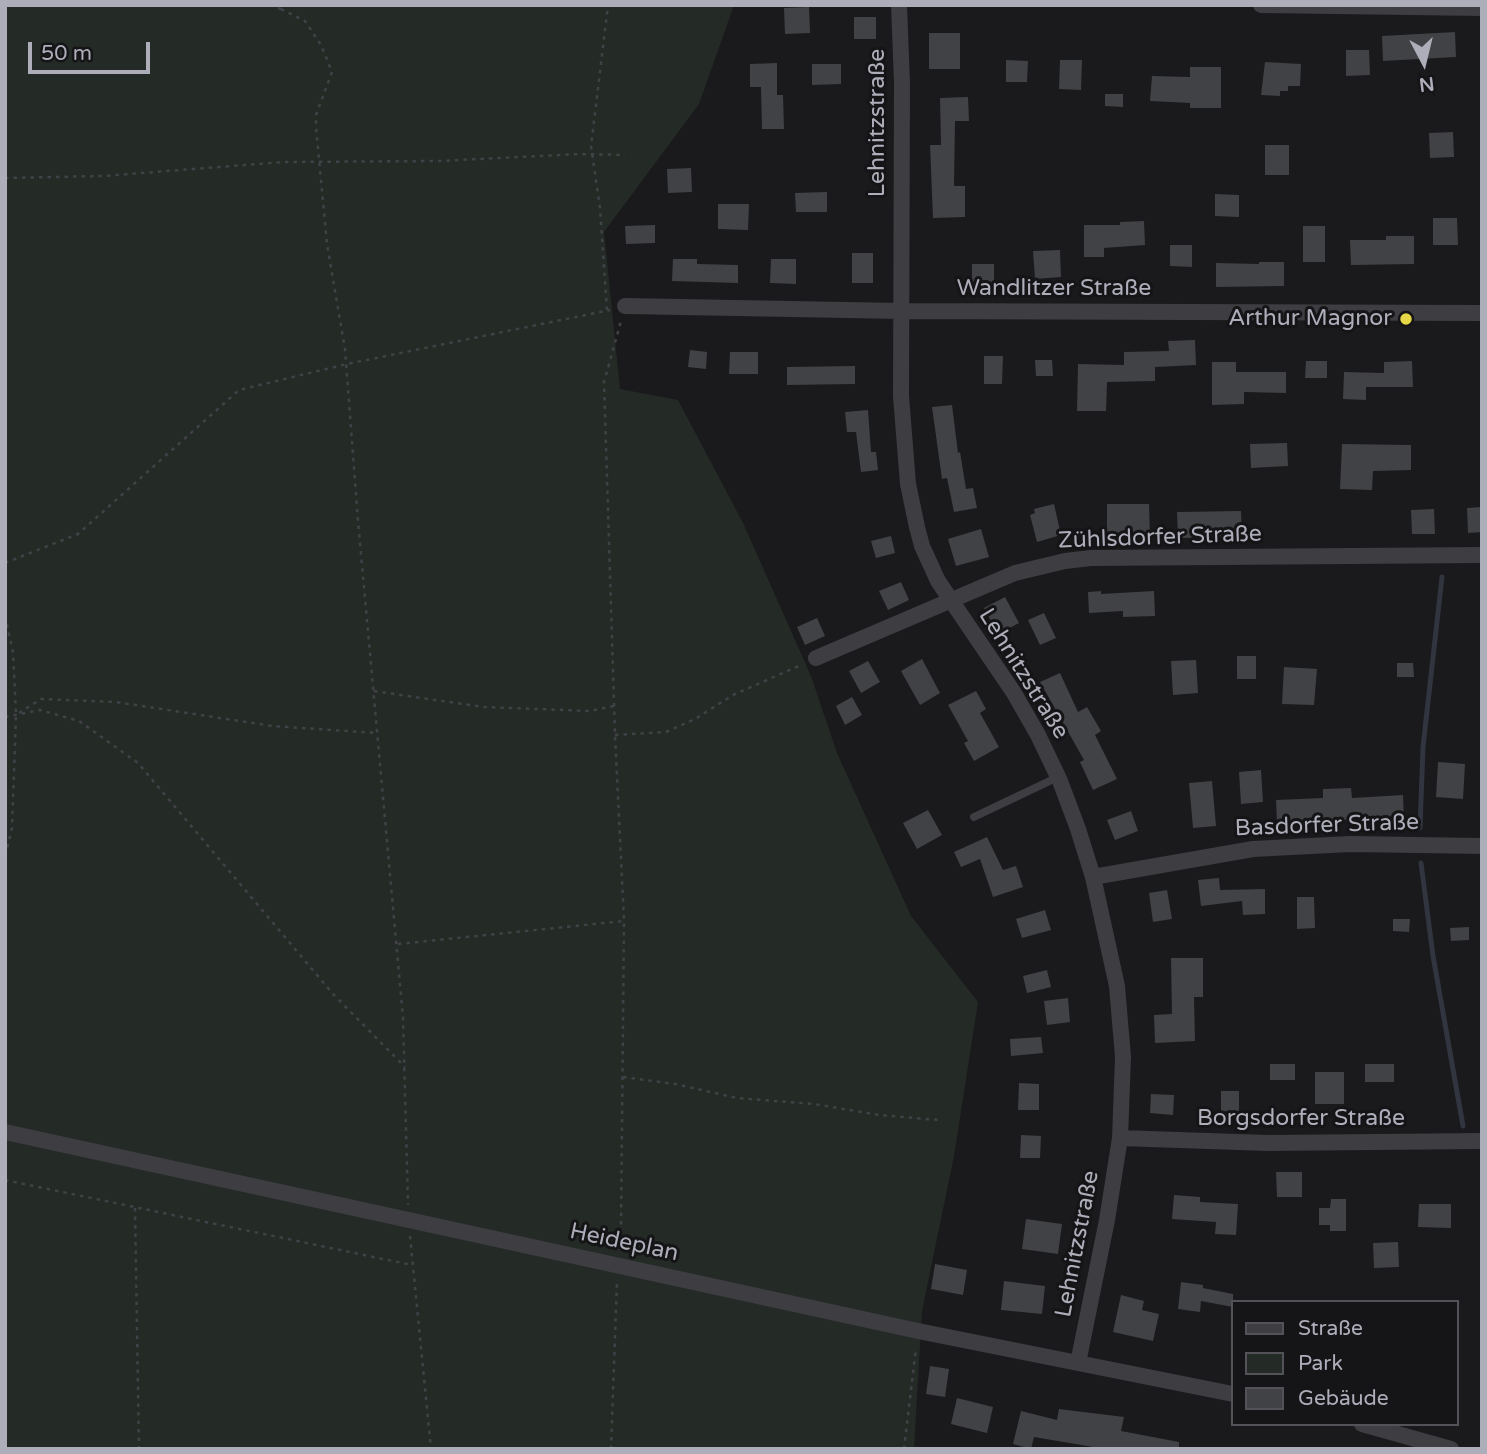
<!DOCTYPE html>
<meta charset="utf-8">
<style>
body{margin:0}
#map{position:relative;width:1487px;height:1454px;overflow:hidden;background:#1a191b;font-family:"Varela Round",sans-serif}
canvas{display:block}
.frame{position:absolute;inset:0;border:7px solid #adaeba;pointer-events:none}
.legend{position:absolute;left:1231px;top:1300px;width:228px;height:126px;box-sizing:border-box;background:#151416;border:2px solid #525258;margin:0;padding:9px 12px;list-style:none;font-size:21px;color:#adaeba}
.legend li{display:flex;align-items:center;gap:14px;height:35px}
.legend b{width:35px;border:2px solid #525258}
.north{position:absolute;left:1389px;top:28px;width:70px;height:70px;-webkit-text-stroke:5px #151416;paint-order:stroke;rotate:173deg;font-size:19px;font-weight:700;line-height:28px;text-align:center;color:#adaeba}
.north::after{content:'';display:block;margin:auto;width:24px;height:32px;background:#adaeba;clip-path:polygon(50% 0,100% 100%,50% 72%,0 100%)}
.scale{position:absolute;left:28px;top:42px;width:122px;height:32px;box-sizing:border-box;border:4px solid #adaeba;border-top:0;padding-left:9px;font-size:21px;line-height:24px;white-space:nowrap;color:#adaeba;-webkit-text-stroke:5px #151416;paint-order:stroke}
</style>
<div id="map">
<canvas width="1487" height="1454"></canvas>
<div class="frame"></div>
<ul class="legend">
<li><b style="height:9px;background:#3d3d42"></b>Straße</li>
<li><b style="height:19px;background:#242b26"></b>Park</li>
<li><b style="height:19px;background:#414245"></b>Gebäude</li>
</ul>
<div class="north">N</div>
<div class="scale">50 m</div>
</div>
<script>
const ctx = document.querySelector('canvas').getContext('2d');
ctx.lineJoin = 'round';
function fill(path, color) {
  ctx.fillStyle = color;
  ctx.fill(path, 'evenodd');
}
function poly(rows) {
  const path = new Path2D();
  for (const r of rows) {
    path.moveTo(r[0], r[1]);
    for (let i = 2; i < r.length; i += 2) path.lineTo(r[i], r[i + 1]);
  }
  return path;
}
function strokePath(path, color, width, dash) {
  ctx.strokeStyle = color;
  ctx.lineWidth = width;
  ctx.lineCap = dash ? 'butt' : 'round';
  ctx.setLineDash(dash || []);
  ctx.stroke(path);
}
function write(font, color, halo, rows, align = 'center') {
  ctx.font = font + ' "Varela Round",sans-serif';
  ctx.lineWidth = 6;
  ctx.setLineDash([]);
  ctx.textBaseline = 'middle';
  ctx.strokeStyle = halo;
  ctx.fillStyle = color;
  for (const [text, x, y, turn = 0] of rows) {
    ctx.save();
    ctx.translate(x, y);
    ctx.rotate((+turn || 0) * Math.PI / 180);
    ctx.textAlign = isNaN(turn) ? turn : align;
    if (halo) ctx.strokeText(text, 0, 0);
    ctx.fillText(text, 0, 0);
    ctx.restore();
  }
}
fill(poly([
 [5,5,734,5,699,104,604,232,620,389,678,400,743,523,811,676,837,753,911,916,978,1002,954,1156,922,1311,914,1449,5,1449]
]), '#242b26');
strokePath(poly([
 [1420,828,1423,747,1442,577],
 [1421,863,1433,956,1463,1126]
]), '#30353f', 5);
fill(poly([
 [809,7,810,33,785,34,784,8],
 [854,17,876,17,876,39,854,39],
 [1455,32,1456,57,1383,61,1382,36],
 [929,33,960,33,960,69,929,69],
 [1346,50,1369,50,1370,75,1346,76],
 [1006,60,1028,61,1027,82,1006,82],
 [1060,60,1082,60,1081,90,1059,89],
 [1265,62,1301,64,1300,86,1288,86,1288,91,1280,91,1280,96,1261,95],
 [777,63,777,95,783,95,784,129,762,129,761,87,750,87,750,64],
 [812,64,841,64,841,84,812,85],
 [1190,67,1221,67,1221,108,1190,108,1190,103,1150,101,1152,76,1190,77],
 [1105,94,1123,94,1123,107,1105,106],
 [968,97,969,121,955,121,954,186,965,186,965,217,933,218,930,145,941,145,940,98],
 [1453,132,1454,157,1430,158,1429,133],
 [1265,145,1289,145,1289,175,1265,175],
 [691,168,692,192,668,193,667,169],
 [827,192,827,212,796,212,795,193],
 [1215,194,1239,195,1239,217,1215,216],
 [718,204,749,204,748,230,718,229],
 [1433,218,1457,218,1458,245,1433,245],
 [1144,221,1145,245,1104,248,1104,257,1084,257,1084,225,1120,225,1120,222],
 [655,225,655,243,626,244,625,226],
 [1303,226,1325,226,1325,262,1303,262],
 [1386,236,1414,236,1414,264,1351,265,1350,240,1386,240],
 [1170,245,1192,245,1192,267,1170,266],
 [1060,250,1061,277,1035,279,1033,251],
 [852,253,873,253,873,283,852,283],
 [673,259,697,259,697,264,738,265,738,283,672,281],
 [771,259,796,259,796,284,770,283],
 [1259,262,1284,262,1284,286,1216,287,1216,263,1259,264],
 [972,264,994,264,994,286,972,286],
 [1195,340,1196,365,1155,367,1155,381,1107,382,1106,411,1077,411,1078,364,1124,365,1124,352,1169,351,1168,341],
 [690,350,707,352,706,369,688,367],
 [730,352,758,352,758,374,729,374],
 [984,356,1003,356,1002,384,984,384],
 [1035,360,1052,360,1053,376,1036,376],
 [1306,361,1327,361,1327,378,1305,378],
 [1412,361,1413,387,1366,387,1366,400,1343,399,1344,372,1384,373,1384,362],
 [1212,362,1236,362,1236,372,1286,372,1286,393,1244,392,1244,404,1212,405],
 [855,366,855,384,787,385,787,367],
 [952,405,958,453,960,452,966,489,973,488,977,508,954,512,947,478,942,479,932,407],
 [868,410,871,452,876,452,878,470,861,472,856,432,847,432,845,412],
 [1287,443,1288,466,1251,468,1250,444],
 [1342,444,1411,445,1411,470,1373,471,1372,490,1340,489],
 [1054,504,1061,535,1037,542,1030,515,1035,513,1034,509],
 [1107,504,1149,504,1150,538,1107,538],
 [1482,507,1482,532,1468,533,1467,508],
 [1434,509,1435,534,1412,534,1411,510],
 [1241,511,1242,537,1178,538,1177,512],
 [981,529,989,557,956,566,948,539],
 [891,536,895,553,876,558,871,541],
 [901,582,909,600,888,610,879,591],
 [1101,591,1101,594,1154,591,1155,616,1123,617,1123,611,1089,613,1088,592],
 [1005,597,1019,623,998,634,984,608],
 [1044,613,1056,638,1040,645,1028,620],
 [817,618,825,636,805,645,797,627],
 [1237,656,1256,656,1256,679,1237,679],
 [922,659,940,693,920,705,901,671],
 [1196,660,1198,693,1173,695,1171,661],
 [868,661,880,682,861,693,849,671],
 [1397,663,1413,663,1414,677,1397,677],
 [1284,667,1317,669,1314,705,1282,704],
 [1060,673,1078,712,1087,707,1101,731,1095,735,1117,779,1093,790,1080,762,1084,760,1040,682],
 [976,691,986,709,980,713,999,747,974,761,964,743,968,741,948,705],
 [852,697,862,715,845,725,836,706],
 [1438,762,1465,764,1463,799,1436,797],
 [1261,770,1263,802,1241,804,1239,772],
 [1212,781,1216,826,1193,828,1189,783],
 [1351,788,1352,798,1403,795,1404,820,1374,822,1374,819,1277,823,1276,800,1323,798,1323,789],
 [928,810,942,835,917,849,903,823],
 [1131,811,1138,831,1115,840,1107,820],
 [987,837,1003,870,1016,866,1023,887,993,897,980,859,961,867,954,852],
 [1219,878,1220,890,1265,889,1265,914,1243,915,1242,901,1201,906,1198,880],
 [1167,890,1172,919,1153,922,1149,893],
 [1297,897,1314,897,1315,928,1297,929],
 [1045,910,1051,930,1022,938,1016,919],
 [1393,919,1410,919,1409,932,1393,931],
 [1469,927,1469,940,1451,941,1450,928],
 [1171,958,1203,958,1203,997,1194,997,1195,1041,1155,1043,1154,1015,1172,1014],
 [1047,970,1051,987,1027,993,1023,976],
 [1068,998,1070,1022,1047,1025,1044,1001],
 [1041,1037,1043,1053,1011,1056,1010,1039],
 [1270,1064,1295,1064,1295,1080,1270,1080],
 [1365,1064,1394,1064,1394,1082,1365,1082],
 [1315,1072,1344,1072,1344,1104,1315,1104],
 [1019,1083,1039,1084,1039,1110,1018,1110],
 [1221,1091,1239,1091,1239,1112,1221,1111],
 [1151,1094,1174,1095,1173,1115,1150,1113],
 [1021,1135,1041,1136,1040,1158,1020,1158],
 [1276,1172,1302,1172,1302,1197,1277,1197],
 [1174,1195,1200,1197,1200,1202,1238,1204,1236,1235,1215,1234,1216,1222,1172,1219],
 [1331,1199,1346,1199,1346,1231,1330,1231,1330,1225,1319,1225,1319,1208,1330,1208],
 [1419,1204,1451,1204,1451,1228,1418,1227],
 [1026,1219,1062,1224,1058,1254,1022,1249],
 [1398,1242,1399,1267,1374,1268,1373,1243],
 [935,1264,967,1270,963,1295,931,1289],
 [1004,1281,1045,1286,1042,1314,1001,1310],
 [1181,1282,1203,1285,1203,1288,1233,1294,1233,1307,1201,1301,1200,1312,1178,1309],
 [1121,1295,1144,1301,1142,1310,1159,1314,1153,1341,1113,1332],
 [930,1366,949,1369,945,1397,926,1394],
 [957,1398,993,1407,987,1433,951,1424],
 [1059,1409,1124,1417,1121,1431,1179,1442,1179,1449,1105,1449,1034,1437,1031,1449,1013,1444,1021,1411,1057,1420]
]), '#414245');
strokePath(poly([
 [270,5,281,9,285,5],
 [281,9,305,21,321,45,332,72,316,115,316,127,327,244,345,349,358,521,403,1018,408,1205],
 [5,178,103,176,284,162,439,161,580,154,625,155],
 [607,310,600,208,591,146,608,5],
 [5,563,78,534,239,390,347,364,610,310],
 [5,616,13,652,16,715,12,828,5,857],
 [374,691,483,707,590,711,614,706],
 [19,713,41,699,116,702,272,726,377,733],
 [5,717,40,710,79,721,138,763,333,994,405,1067],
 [615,735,666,732,695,719,733,695,801,665],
 [398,944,624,921],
 [623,1077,675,1084,737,1098,814,1104,879,1115,939,1120],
 [5,1180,412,1265],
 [135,1208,139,1449],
 [410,1236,431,1449],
 [619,1250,621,1229,624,921,615,735,604,382,621,321],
 [611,1449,617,1281],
 [904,1449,916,1348]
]), '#414147', 2.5, [3.5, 5]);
strokePath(poly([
 [974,817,1058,777]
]), '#3d3d42', 8);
strokePath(poly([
 [899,5,902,83,901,396,908,484,917,527,922,546,938,581,1014,693,1038,735,1060,781,1078,829,1093,877,1117,986,1123,1057,1120,1138,1107,1220,1078,1363],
 [1261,5,1482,8],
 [625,306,901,311,1482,313],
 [816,658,1015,573,1065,561,1091,558,1482,555],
 [1093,877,1253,849,1350,844,1482,846],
 [5,1132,918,1331,1233,1394],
 [1120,1138,1267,1143,1482,1141],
 [1362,1424,1451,1449]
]), '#3d3d42', 16);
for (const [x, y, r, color] of [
 [1406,319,7,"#e6d747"]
]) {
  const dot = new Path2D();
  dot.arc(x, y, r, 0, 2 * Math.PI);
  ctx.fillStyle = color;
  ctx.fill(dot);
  strokePath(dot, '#151416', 2.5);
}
write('23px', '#adaeba', '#151416', [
 ["Lehnitzstraße",878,123,-90],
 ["Wandlitzer Straße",1054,289],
 ["Zühlsdorfer Straße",1160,538,-2],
 ["Lehnitzstraße",1023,674,58],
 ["Basdorfer Straße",1327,826,-2],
 ["Borgsdorfer Straße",1301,1119],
 ["Heideplan",624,1243,12],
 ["Lehnitzstraße",1078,1244,-79]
]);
write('23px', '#adaeba', '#151416', [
 ["Arthur Magnor",1392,319]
], 'right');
</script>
